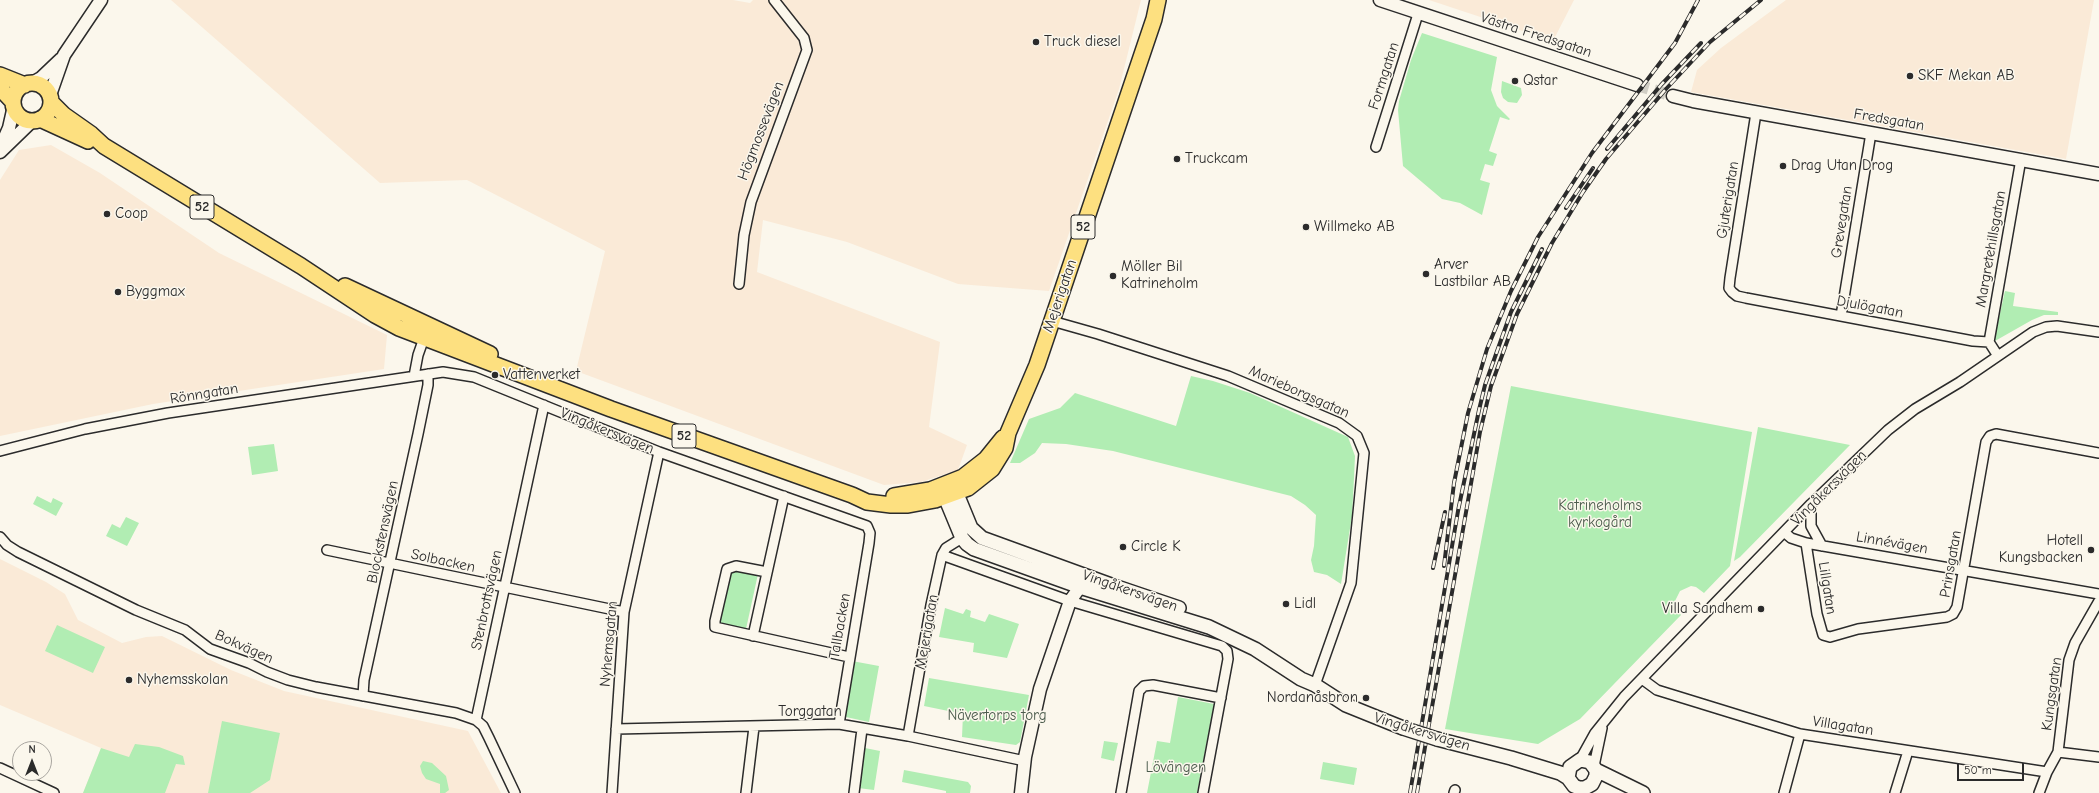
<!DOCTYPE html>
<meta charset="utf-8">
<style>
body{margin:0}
#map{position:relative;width:2099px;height:793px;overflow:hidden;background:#fbf7ec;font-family:"Comic Neue",sans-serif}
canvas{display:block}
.north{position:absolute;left:12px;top:741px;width:40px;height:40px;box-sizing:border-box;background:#fbf7ec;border:1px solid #a8a59f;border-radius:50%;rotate:0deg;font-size:11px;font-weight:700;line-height:16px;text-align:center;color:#2b2b2b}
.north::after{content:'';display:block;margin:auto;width:14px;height:18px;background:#2b2b2b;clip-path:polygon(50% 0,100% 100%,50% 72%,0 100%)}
.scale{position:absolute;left:1957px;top:763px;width:67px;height:18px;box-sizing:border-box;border:2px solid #2b2b2b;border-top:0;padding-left:5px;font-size:12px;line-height:14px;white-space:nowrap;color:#2b2b2b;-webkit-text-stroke:3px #fbf7ec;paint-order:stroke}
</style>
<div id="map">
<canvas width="2099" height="793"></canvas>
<div class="north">N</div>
<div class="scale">50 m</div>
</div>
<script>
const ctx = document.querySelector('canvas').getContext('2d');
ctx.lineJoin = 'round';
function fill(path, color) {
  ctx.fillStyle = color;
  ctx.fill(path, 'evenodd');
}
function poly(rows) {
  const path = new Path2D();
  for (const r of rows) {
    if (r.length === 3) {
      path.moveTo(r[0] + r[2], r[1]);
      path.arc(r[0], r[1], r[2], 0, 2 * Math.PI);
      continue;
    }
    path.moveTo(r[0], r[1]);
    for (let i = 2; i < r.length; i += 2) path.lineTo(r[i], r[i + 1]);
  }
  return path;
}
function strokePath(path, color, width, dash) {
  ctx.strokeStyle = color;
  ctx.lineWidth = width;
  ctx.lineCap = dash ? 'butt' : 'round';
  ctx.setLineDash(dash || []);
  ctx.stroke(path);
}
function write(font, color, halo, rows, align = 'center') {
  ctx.font = font + ' "Comic Neue",sans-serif';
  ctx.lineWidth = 3;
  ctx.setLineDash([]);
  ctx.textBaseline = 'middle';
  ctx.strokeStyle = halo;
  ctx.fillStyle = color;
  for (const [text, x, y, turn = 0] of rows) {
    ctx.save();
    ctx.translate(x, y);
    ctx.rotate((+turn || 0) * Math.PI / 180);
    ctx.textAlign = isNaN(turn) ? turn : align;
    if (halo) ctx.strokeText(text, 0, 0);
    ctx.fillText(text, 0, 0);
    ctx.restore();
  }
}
fill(poly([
 [171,0,733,0,750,3,753,0,1141,0,1119,89,1049,291,958,284,847,242,763,220,757,272,940,342,929,427,967,445,958,470,921,482,884,485,576,371,605,251,467,180,380,183],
 [1429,0,1574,0,1553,41],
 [1786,0,2094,0,2066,159,1691,92,1697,70,1721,48],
 [51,145,100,173,219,253,387,335,384,369,153,404,0,436,0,180,19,150],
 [0,559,46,582,65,594,78,620,122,643,146,637,162,636,231,670,284,691,468,731,501,793,83,793,101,748,0,705]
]), '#faead7');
fill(poly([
 [1422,33,1497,57,1491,90,1497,106,1510,119,1509,120,1500,117,1489,151,1497,154,1493,166,1485,164,1480,180,1490,183,1482,215,1460,203,1442,199,1403,166,1398,110,1399,101,1411,60],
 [1502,81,1521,88,1522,95,1517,103,1508,102,1503,98,1501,92],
 [2005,291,2015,293,2013,306,2058,312,2058,315,2044,315,2032,320,1995,341,1994,340],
 [1191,376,1213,381,1250,393,1348,437,1355,456,1354,478,1352,516,1341,584,1327,575,1314,572,1311,560,1314,546,1316,515,1305,505,1291,496,1113,451,1066,444,1042,443,1035,453,1020,463,1010,463,1029,419,1060,408,1075,393,1176,426],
 [1511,386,1752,432,1730,566,1704,593,1696,587,1691,586,1680,591,1675,601,1677,610,1681,615,1580,719,1538,744,1445,729],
 [1758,427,1850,445,1740,557,1734,561],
 [274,444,278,471,252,475,248,447],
 [37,496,51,503,53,498,63,503,56,516,33,504],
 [126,517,139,523,127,546,106,536,112,524,120,528],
 [729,567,758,574,746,629,717,622],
 [945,608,963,614,966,609,971,611,970,617,985,622,989,614,1019,624,1007,658,973,652,974,643,939,637],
 [57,625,105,647,93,673,45,651],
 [852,661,879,666,869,722,841,716],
 [929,678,1029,695,1020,742,1016,745,962,737,963,714,924,706],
 [1178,697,1214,704,1197,793,1147,793,1157,741,1170,743],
 [222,721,280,733,270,780,250,793,208,793],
 [1104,741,1118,743,1114,761,1101,758],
 [135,744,159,747,183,756,185,765,176,764,165,793,83,793,101,748,129,757],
 [865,748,880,751,874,790,858,788],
 [423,761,432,763,446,776,449,790,445,793,440,793,440,784,426,779,422,773,420,766],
 [1323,762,1357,768,1354,785,1320,779],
 [904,770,968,782,971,786,970,793,946,793,946,791,902,782]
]), '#b1edb3');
strokePath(poly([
 [1637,85,1673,96]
]), '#d1cec5', 12, [12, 6]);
const minor = poly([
 [1756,113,1730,278,1729,288,1732,292,1737,296,1746,298,1973,341,1989,342,1998,356],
 [1376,147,1418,14],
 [739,284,744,235,751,202,807,50,804,38,774,0],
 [1841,316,1871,133],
 [1052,321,1098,334,1228,376,1339,423,1357,436,1364,453,1351,583,1315,685],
 [1989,342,2021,159],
 [414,376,418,355,424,338],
 [0,451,85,429,168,413,443,372,474,377,659,452,867,526,870,533,869,543,839,724],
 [1811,504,1811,526,1822,546],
 [1784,532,1791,538,1806,543,2099,594],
 [0,537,7,545,18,552,136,610,185,630,210,649,249,663,267,672,288,680,316,687,456,713,476,720,483,726,489,738,515,793],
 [1806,543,1817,614,1823,635,1830,637,1858,629,1947,617,1953,614,1957,607,1986,442,1990,436,1996,434,2099,453],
 [327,550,624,612],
 [942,555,1070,601,1222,646,1227,651,1228,659,1203,793],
 [767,572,736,566,727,569,715,621,715,627,849,657],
 [753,636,784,496],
 [1642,679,1657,690,1800,734,2047,772],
 [363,696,364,680,418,434,428,385,428,374],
 [476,720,544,405],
 [616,729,839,724,908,736,1025,761],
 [908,736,931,605,942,555,946,548,962,538],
 [2058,752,2099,757],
 [1580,760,1595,733,1624,697,1811,504,1888,430,1915,409,1960,382,2033,332,2046,327,2057,326,2099,332],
 [1594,766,1602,728],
 [0,768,54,793],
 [612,793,624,612,659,452],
 [746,793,754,727],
 [854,793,862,729],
 [1121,793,1139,691,1144,686,1153,685,1221,698],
 [1454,793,1455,790],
 [1784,793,1800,734],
 [1895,793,1908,751],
 [2039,793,2047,772,2058,752,2069,660,2075,643,2099,601]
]);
const tertiary = poly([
 [1380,0,1637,85],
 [32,83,41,78,61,59],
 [50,95,64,55,101,0],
 [1673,96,1693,101,2099,174],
 [1,146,9,128,14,106],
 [0,152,32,121],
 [1021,793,1025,757,1040,689,1070,601,1080,587]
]);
const secondary = poly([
 [948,486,957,494,971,528,982,538,1114,586,1179,608],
 [946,487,945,497,962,538,967,544,974,549,1080,587,1209,627,1255,649,1301,679,1315,685,1346,705,1403,728],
 [1437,739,1511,758,1560,773,1568,778,1574,786,1579,788,1585,788,1592,784,1596,776,1596,770,1590,762,1580,760,1570,767,1568,778],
 [1596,770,1643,793]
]);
const primary = poly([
 [0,75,25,85],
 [32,102,19],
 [0,88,13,102],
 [51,102,64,115,91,134,104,146,301,266,375,315,399,328,611,409,852,495,867,502,891,505,908,505,935,500,968,488,992,469,1005,448,1008,433,1037,365,1154,19,1158,0],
 [40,119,88,141],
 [345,286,490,354],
 [894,496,930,490,963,477,986,459,1003,438]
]);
strokePath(minor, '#2b2b2b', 12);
strokePath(tertiary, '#2b2b2b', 15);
strokePath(secondary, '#2b2b2b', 16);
strokePath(primary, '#2b2b2b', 18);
strokePath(minor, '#fbf7ec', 9);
strokePath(tertiary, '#fbf7ec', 12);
strokePath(secondary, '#fbf7ec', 13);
strokePath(primary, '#fde080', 15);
const rail = poly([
 [1607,149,1661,85,1701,43],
 [1566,208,1593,168],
 [1444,566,1454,483,1468,413,1487,349,1511,291,1538,237,1592,153,1675,43,1698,0],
 [1433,568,1445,512],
 [1410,793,1458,511,1479,410,1485,385,1511,312,1542,249],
 [1417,793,1480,432,1491,386,1517,314,1552,243,1583,192,1606,159,1666,89,1710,42,1761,0]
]);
strokePath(rail, '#2b2b2b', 4);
strokePath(rail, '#fbf7ec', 2.5, [8]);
const secondaryBridge = poly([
 [1403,728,1437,739]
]);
strokePath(secondaryBridge, '#2b2b2b', 16, []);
strokePath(secondaryBridge, '#fbf7ec', 13);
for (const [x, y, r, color] of [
 [1036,42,4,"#2b2b2b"],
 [1910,76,4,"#2b2b2b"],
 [1515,81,4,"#2b2b2b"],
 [1177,159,4,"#2b2b2b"],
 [1783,166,4,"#2b2b2b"],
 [107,214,4,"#2b2b2b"],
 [1306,227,4,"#2b2b2b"],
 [1426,274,4,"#2b2b2b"],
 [1113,276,4,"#2b2b2b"],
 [118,292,4,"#2b2b2b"],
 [495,375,4,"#2b2b2b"],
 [1123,547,4,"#2b2b2b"],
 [2091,550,4,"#2b2b2b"],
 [1286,604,4,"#2b2b2b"],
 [1761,609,4,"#2b2b2b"],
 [129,680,4,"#2b2b2b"],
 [1366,698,4,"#2b2b2b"]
]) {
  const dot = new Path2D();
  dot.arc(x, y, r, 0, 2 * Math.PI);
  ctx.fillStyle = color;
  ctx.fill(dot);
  strokePath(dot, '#fbf7ec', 1.5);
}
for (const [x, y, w] of [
 [202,207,24],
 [1083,227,24],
 [684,436,24]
]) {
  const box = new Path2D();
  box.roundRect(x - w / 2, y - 12, w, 24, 3);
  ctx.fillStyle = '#fbf7ec';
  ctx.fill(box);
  strokePath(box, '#2b2b2b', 1);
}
write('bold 14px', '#2b2b2b', null, [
 ["52",202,207],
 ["52",1083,227],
 ["52",684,436]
]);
write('15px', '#2b2b2b', '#fbf7ec', [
 ["Västra Fredsgatan",1536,35,18],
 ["Formgatan",1384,76,-72],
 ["Fredsgatan",1889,120,10],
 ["Högmossevägen",761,131,-69],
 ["Gjuterigatan",1728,200,-81],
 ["Grevegatan",1842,222,-81],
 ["Margretehillsgatan",1991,249,-80],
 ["Mejerigatan",1060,296,-71],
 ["Djulögatan",1870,307,11],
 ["Marieborgsgatan",1299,392,24],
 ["Rönngatan",204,394,-9],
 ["Vingåkersvägen",607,431,22],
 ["Vingåkersvägen",1829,488,-45],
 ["Blockstensvägen",383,532,-78],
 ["Linnévägen",1892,543,10],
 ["Solbacken",443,561,12],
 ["Prinsgatan",1951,564,-80],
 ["Lillgatan",1827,588,81],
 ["Vingåkersvägen",1130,591,19],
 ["Stenbrottsvägen",487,600,-78],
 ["Tallbacken",840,626,-80],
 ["Mejerigatan",927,632,-80],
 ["Nyhemsgatan",609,644,-85],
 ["Bokvägen",244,647,24],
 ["Kungsgatan",2052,694,-82],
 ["Torggatan",810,712],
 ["Villagatan",1843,726,9],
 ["Vingåkersvägen",1422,732,17]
]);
write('15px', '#2b2b2b', '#fbf7ec', [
 ["Truck diesel",1044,42],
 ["SKF Mekan AB",1918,76],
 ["Qstar",1523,81],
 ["Truckcam",1185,159],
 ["Drag Utan Drog",1791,166],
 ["Coop",115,214],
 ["Willmeko AB",1314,227],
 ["Arver",1434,265],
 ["Lastbilar AB",1434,282],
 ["Möller Bil",1121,267],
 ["Katrineholm",1121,284],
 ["Byggmax",126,292],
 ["Vattenverket",503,375],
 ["Hotell",2083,541,"right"],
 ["Kungsbacken",2083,558,"right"],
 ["Circle K",1131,547],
 ["Lidl",1294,604],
 ["Villa Sandhem",1753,609,"right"],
 ["Nyhemsskolan",137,680],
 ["Nordanåsbron",1358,698,"right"]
], 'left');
write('15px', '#4c5c4d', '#fbf7ec', [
 ["Katrineholms",1600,506],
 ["kyrkogård",1600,523],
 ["Nävertorps torg",997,716],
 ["Lövängen",1176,768]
]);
</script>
